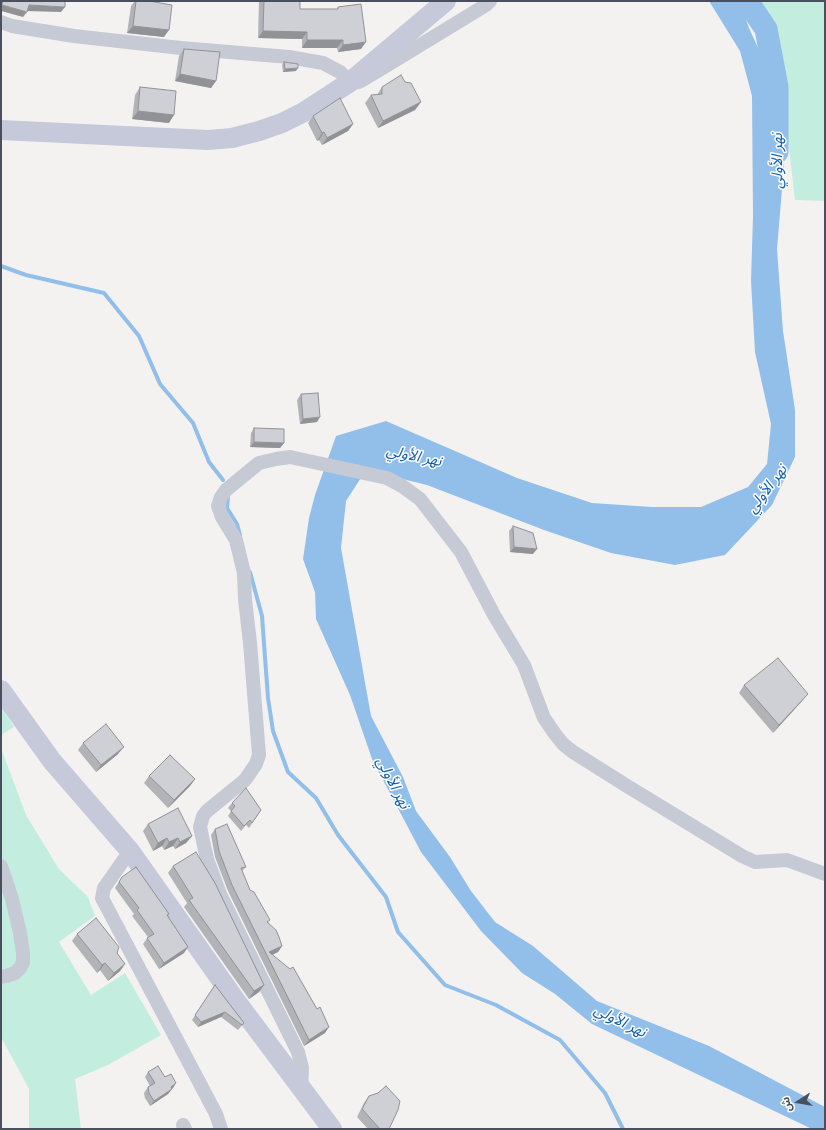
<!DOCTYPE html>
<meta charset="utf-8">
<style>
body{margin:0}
#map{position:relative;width:826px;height:1130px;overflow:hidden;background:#f4f2f1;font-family:Inter,"Noto Sans Arabic",sans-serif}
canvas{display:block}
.frame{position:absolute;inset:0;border:2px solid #4a4f5e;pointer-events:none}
.north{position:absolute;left:778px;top:1082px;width:40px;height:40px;-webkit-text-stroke:3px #fff;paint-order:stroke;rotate:258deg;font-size:11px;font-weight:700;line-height:16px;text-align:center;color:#4a4f5e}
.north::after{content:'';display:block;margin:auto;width:14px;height:18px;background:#4a4f5e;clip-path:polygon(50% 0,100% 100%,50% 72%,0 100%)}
</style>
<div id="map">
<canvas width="826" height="1130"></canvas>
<div class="frame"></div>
<div class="north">ش</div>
</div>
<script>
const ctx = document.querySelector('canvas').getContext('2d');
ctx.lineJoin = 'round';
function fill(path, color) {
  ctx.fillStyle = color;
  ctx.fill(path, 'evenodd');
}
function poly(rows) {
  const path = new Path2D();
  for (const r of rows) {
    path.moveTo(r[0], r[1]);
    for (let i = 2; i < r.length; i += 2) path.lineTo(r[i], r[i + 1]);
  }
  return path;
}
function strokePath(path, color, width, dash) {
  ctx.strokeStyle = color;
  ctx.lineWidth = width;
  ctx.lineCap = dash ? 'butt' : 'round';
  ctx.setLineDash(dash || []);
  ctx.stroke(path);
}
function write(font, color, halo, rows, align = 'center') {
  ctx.font = font + ' Inter,"Noto Sans Arabic",sans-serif';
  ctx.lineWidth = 3;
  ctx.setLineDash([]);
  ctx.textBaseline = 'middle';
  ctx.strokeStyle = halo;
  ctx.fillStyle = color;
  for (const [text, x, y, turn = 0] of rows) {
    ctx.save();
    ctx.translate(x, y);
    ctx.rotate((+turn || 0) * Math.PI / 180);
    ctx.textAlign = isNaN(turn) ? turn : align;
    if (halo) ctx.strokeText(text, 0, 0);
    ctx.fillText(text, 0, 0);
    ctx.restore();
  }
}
fill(poly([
 [759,1,825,1,825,201,795,200,780,71,769,18],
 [1,707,14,727,1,735],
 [1,748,26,815,59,869,88,897,95,916,59,942,91,995,125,973,161,1035,108,1065,75,1079,81,1129,29,1129,29,1089,1,1037]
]), '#c3eedf');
fill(poly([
 [709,1,739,1,749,28,770,74,784,165,777,249,783,331,795,410,795,457,772,505,725,555,675,565,611,553,544,530,427,485,366,470,346,501,341,548,371,716,403,777,416,811,450,857,471,891,495,922,533,946,597,1001,709,1046,825,1107,825,1129,812,1129,592,1024,555,994,522,973,481,931,421,852,372,759,350,695,316,619,315,592,303,559,309,518,315,495,336,436,386,421,517,478,592,503,652,507,701,507,748,487,767,464,771,424,755,352,751,281,753,216,752,96,740,51]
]), '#91bfea');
strokePath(poly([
 [1,266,26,275,104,293,139,336,160,384,193,423,209,462,223,480],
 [228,496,227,508,237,524,240,535],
 [250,572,262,616,268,698,273,731,288,772,316,798,338,835,386,897,398,932,445,985,496,1005,560,1040,605,1093,623,1129]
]), '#91bfea', 4);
strokePath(poly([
 [747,1,766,29,777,87,777,152]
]), '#91bfea', 23);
strokePath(poly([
 [1,22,12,26,74,36,181,48,289,57,323,63,340,72,350,82,354,83,359,82,381,69,486,5,490,1],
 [130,851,104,888,102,898,216,1114,221,1129],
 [1,866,12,899,20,933,23,953,23,962,20,968,15,973,6,976,1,977],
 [301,1089,302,1068,298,1052,220,894,207,859,200,827,203,816,207,811,245,780,256,764,259,755,250,643,245,599,244,573,236,540,222,517,218,506,221,497,226,490,259,463,276,459,290,457,387,478,402,486,420,499,461,552,494,615,524,665,544,718,555,734,563,744,573,752,627,786,742,856,755,862,787,860,825,874],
 [183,1125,185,1129]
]), '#c6cad5', 14);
strokePath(poly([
 [1,130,208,140,232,138,259,131,282,123,304,112,350,82,446,1],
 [1,690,52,761,130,851,236,1001,332,1129]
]), '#c5c9d9', 20);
fill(poly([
 [135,1,149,1,164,37,127,33,131,6],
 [259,1,300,1,300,9,337,9,338,7,361,49,338,52,337,48,302,48,302,39,258,38],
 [184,49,216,81,211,88,175,81,179,56],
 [284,62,296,71,283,72,282,65],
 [405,82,421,102,415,110,378,128,365,103,371,95,377,95,382,87],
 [140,87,169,123,132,119,135,95],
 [313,116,353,124,348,131,322,145,319,140,317,141,308,123],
 [301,394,317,422,300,424,297,400],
 [254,428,284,443,280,448,250,447,251,433],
 [513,526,533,554,510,552,509,531],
 [744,685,802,701,773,733,739,693],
 [83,743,118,754,96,772,78,750],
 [149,776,195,779,190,786,168,808,144,783],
 [232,803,261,810,249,828,246,825,241,831,228,816,231,811,228,808],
 [148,824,192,836,186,843,175,849,173,846,164,850,162,846,153,851,143,831],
 [215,829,246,867,242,871,250,890,282,946,278,952,272,955,317,1009,325,1033,304,1046,228,891,215,857,211,835],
 [173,866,264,985,259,992,249,999,184,907,187,903,168,873],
 [122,877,168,915,184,953,159,969,143,944,148,937,132,916,134,914,115,888],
 [77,934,117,953,125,964,120,971,108,981,100,970,97,973,72,941],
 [215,985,244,1023,238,1030,221,1017,198,1027,192,1020],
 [148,1072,165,1077,176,1083,168,1094,150,1106,145,1098,144,1093,148,1087,150,1086,145,1077],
 [369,1096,389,1129,368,1129,357,1117,364,1103]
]), '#b2b3b7');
fill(poly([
 [2,5,27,12,23,17,1,11,1,6],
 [29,5,65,7,61,12,25,11],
 [133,26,169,30,164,37,127,33],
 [263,31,307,32,302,39,258,38],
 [307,40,343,40,337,48,302,48],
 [366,42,361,49,338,52,343,45],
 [298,68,296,71,283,72,285,69],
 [180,74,216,81,211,88,175,81],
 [421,102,415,110,378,128,383,121],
 [138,111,174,115,169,123,132,119],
 [353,124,348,131,322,145,327,138],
 [324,132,319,140,317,141,322,133],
 [320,417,317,422,300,424,303,419],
 [254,442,284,443,280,448,250,447],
 [514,547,537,549,533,554,510,552],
 [808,694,802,701,773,733,779,725],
 [124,747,118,754,96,772,101,765],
 [195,779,190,786,168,808,174,800],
 [192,836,186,843,175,849,180,842],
 [167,838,162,846,153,851,158,843],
 [178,838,173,846,164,850,169,842],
 [282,946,278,952,268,957,269,952],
 [188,947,184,953,159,969,164,963],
 [105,963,100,970,97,973,102,965],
 [125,964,120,971,108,981,114,973],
 [264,985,259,992,249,999,254,991],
 [225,1012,221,1017,198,1027,201,1022],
 [329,1027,325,1033,304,1046,309,1040],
 [176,1083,173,1088,167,1092,171,1087],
 [172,1089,168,1094,150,1106,154,1101]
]), '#919295');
const building = poly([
 [3,1,65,1,65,7,29,5,27,12,2,5,3,1],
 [136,1,149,1,172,5,169,30,133,26,136,1],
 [264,1,300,1,300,9,338,9,338,7,361,4,366,42,343,45,343,40,307,40,307,32,263,31,264,1],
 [184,49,220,52,216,81,180,74,184,49],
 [284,62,298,64,298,68,285,69,284,62],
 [401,75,405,82,411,83,421,102,383,121,371,95,382,94,382,87,401,75],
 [140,87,176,91,174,115,138,111,140,87],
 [340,98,353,124,327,138,324,132,322,133,313,116,340,98],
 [318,393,320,417,303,419,301,394,318,393],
 [254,428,284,429,284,443,254,442,254,428],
 [513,526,533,533,537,549,514,547,513,526],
 [778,658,808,694,779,725,744,685,778,658],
 [106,724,124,747,101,765,83,743,106,724],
 [170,755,195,779,174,800,149,776,170,755],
 [246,788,261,810,252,823,250,820,244,826,231,811,235,806,232,803,246,788],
 [178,808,192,836,180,842,178,838,169,842,167,838,158,843,148,824,178,808],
 [227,824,246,867,241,868,250,890,254,892,270,920,267,922,276,930,279,937,282,946,269,952,290,969,293,967,317,1009,320,1007,329,1027,309,1040,232,885,219,851,215,829,227,824],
 [196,852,215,883,264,985,254,991,189,900,193,898,173,866,196,852],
 [136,867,169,914,167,915,188,947,164,963,147,938,154,934,137,910,139,908,119,882,122,877,136,867],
 [96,918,119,947,117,953,125,964,114,973,105,963,102,965,77,934,96,918],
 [215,985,244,1023,242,1025,225,1012,201,1022,195,1015,215,985],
 [158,1066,165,1077,171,1074,176,1083,171,1087,172,1089,154,1101,149,1093,148,1087,155,1083,148,1072,158,1066],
 [386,1086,400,1101,398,1110,389,1129,380,1129,362,1109,369,1096,378,1093,386,1086]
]);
fill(building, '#cfd0d5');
strokePath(building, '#919295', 1);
write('italic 15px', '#1260a9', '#fff', [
 ["نهر الأولي",777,161,-90],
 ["نهر الأولي",414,456,12],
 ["نهر الأولي",767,489,-53],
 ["نهر الأولي",393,783,63],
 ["نهر الأولي",620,1021,26]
]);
</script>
